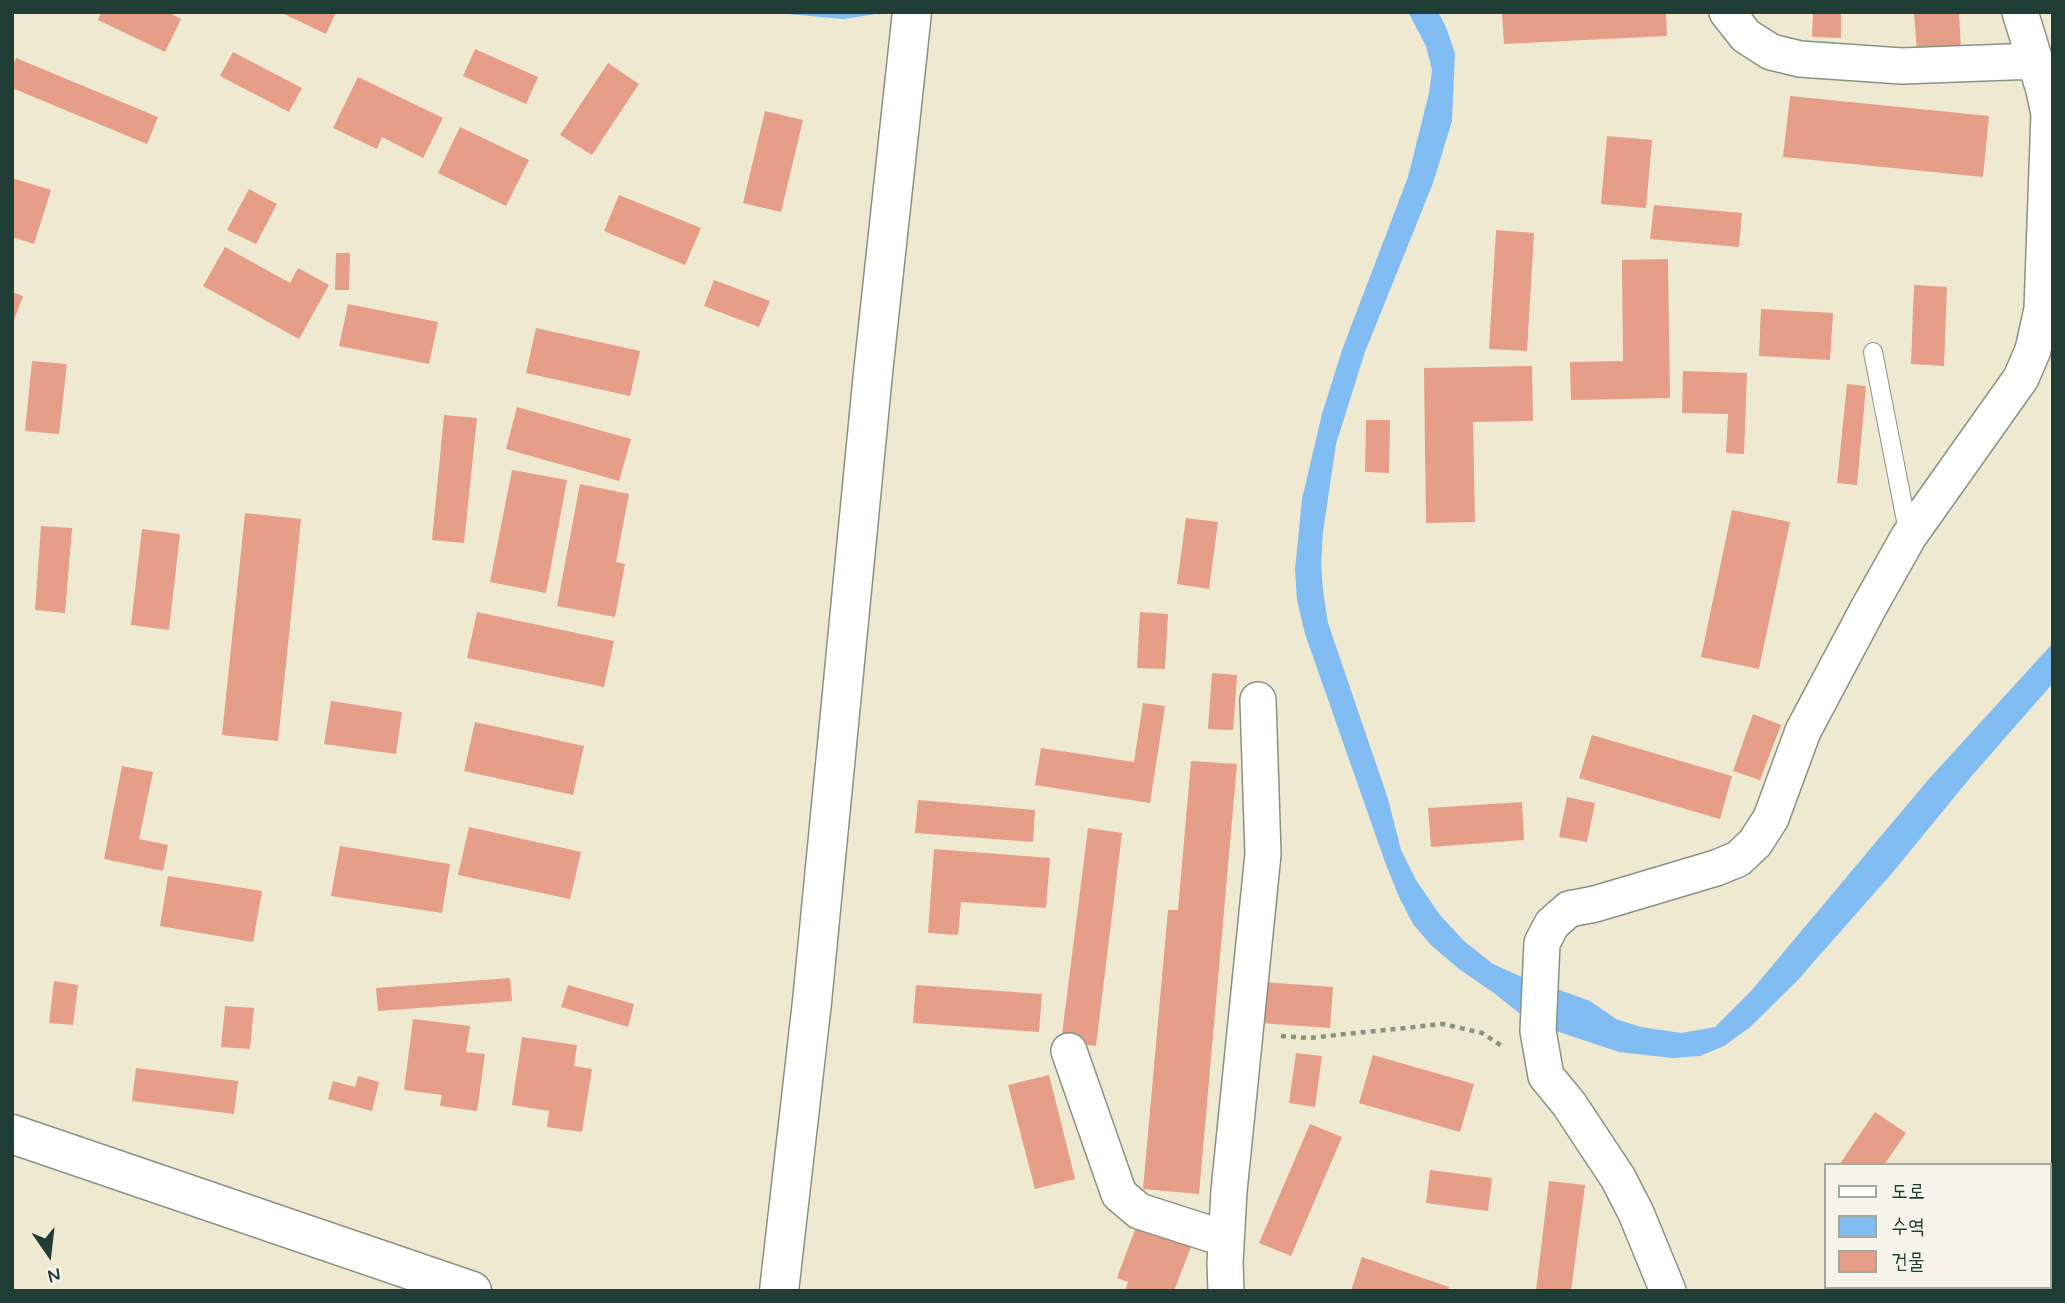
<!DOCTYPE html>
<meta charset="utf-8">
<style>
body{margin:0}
#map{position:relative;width:2065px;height:1303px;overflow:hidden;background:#f0e9d1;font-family:Mynerve,"Poor Story",sans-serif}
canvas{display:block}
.frame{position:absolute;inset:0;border:14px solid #1f3d34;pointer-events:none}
.legend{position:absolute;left:1824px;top:1163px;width:228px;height:126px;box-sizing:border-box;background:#f7f3e8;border:2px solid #a1aaa0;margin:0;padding:9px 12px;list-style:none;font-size:21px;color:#1f3d34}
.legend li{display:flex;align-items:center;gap:14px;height:35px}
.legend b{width:35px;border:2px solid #a1aaa0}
.north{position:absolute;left:14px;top:1219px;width:70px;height:70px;-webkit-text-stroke:5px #f7f3e8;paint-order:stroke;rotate:166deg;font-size:19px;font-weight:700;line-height:28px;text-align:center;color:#1f3d34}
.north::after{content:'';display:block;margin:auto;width:24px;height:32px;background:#1f3d34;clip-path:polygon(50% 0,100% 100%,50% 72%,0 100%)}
</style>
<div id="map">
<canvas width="2065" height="1303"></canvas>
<div class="frame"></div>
<ul class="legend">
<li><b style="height:9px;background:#fff"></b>도로</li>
<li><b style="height:19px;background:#81bcf3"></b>수역</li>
<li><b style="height:19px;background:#e69e88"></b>건물</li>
</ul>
<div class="north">N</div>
</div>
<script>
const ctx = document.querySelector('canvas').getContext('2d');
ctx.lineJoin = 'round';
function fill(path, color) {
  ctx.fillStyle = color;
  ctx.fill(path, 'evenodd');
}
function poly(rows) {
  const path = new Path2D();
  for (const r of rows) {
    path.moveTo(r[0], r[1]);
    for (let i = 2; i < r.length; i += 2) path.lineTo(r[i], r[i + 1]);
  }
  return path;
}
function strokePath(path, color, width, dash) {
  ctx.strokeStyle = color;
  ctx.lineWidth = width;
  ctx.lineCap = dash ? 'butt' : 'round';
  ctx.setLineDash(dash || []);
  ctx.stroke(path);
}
fill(poly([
 [766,12,876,12,876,14,843,19],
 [1408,12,1438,12,1446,27,1455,53,1452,121,1433,183,1365,352,1336,444,1323,532,1321,564,1323,590,1328,623,1388,799,1401,850,1416,880,1440,915,1464,941,1493,964,1524,978,1524,1017,1494,993,1459,969,1431,945,1413,924,1399,897,1385,862,1305,634,1297,600,1295,570,1302,499,1322,414,1342,350,1408,177,1429,93,1432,70,1426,46],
 [2053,643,2053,683,1970,778,1893,872,1796,982,1749,1028,1724,1046,1700,1056,1672,1058,1619,1052,1550,1029,1551,987,1590,1001,1616,1019,1641,1027,1681,1033,1715,1027,1751,991,1928,780]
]), '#81bcf3');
fill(poly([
 [101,12,168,12,181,19,165,52,98,20],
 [280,12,336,12,326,34],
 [1502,12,1666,12,1667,36,1504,44],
 [1813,12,1841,12,1841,38,1812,37],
 [1914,12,1959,12,1961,50,1917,53],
 [475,49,538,77,526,104,463,76],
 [233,52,302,88,289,112,220,76],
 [16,58,158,117,147,144,12,88,12,67],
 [608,63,639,84,592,155,560,135],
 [358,77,443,118,423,158,382,137,377,149,333,128],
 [1790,96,1989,116,1983,177,1783,157],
 [765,111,803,120,781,212,743,203],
 [460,127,529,160,506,206,438,173],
 [1607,136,1652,140,1646,208,1601,204],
 [12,178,51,190,34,244,12,237],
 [249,189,277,204,256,244,227,230],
 [619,195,701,228,685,265,604,231],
 [1654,205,1742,213,1739,247,1650,239],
 [1496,230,1534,233,1527,351,1489,349],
 [225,247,290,283,298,268,329,285,299,339,203,286],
 [336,253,350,253,349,290,335,290],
 [1668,259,1670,398,1571,400,1570,362,1623,361,1622,260],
 [714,280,770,301,759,327,704,306],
 [1914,285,1947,287,1944,366,1911,364],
 [12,292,23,296,14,320,12,319],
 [348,304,438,322,429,364,339,346],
 [1761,309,1833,313,1830,360,1759,356],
 [536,328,640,351,630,396,526,373],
 [32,361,67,364,59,434,25,431],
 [1532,366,1533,421,1473,422,1475,522,1426,523,1424,368],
 [1683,371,1747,373,1744,454,1726,453,1728,414,1682,413],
 [1847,384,1866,386,1857,485,1837,483],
 [517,407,631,439,619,481,506,449],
 [444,415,477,418,464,543,432,540],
 [1366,420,1390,420,1389,473,1365,472],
 [512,470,567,480,546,593,490,582],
 [580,484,629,494,616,562,625,564,615,617,557,606],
 [1732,510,1790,522,1759,669,1701,657],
 [245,513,301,519,278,741,222,735],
 [1186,518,1218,522,1209,589,1177,584],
 [41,526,72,528,65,613,35,610],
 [142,529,180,534,169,630,131,625],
 [477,612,614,641,604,687,467,658],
 [1140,612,1168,614,1165,669,1137,668],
 [1212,673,1237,675,1233,730,1208,729],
 [331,701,402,712,396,754,324,744],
 [1143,703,1165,706,1150,803,1035,785,1041,748,1134,762],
 [1753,714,1781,725,1760,780,1733,771],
 [475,722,584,746,573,795,464,771],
 [1592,735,1732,776,1720,819,1579,778],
 [1191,761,1237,764,1199,1194,1143,1189,1168,910,1178,910],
 [122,766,153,772,139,839,168,845,163,871,104,859],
 [1567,797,1595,803,1587,842,1559,837],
 [918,800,1035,810,1033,842,915,833],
 [1522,802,1524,840,1431,847,1428,808],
 [469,827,581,852,570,899,458,875],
 [1088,828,1122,833,1096,1046,1061,1042],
 [340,846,450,864,442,913,331,896],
 [934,849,1050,858,1046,908,961,902,958,935,928,933],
 [168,876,262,891,253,942,160,926],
 [510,978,512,1001,378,1011,376,988],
 [54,981,78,985,73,1025,49,1023],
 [1263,982,1333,987,1330,1028,1260,1023],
 [568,985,634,1004,628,1027,561,1007],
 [916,985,1042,994,1039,1032,913,1023],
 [225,1006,254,1008,250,1049,221,1047],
 [413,1019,470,1026,466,1052,485,1054,477,1111,440,1106,442,1095,404,1090],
 [522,1037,577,1045,574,1066,592,1069,582,1132,547,1127,549,1111,512,1105],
 [1296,1053,1322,1056,1315,1107,1289,1103],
 [1373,1055,1474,1084,1460,1132,1359,1103],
 [136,1068,238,1081,234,1114,132,1101],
 [1049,1075,1075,1179,1035,1189,1008,1085],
 [358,1076,379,1082,372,1111,328,1099,333,1081,355,1087],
 [1875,1112,1906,1133,1884,1165,1839,1165],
 [1310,1124,1342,1137,1291,1256,1259,1243],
 [1430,1170,1492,1178,1488,1211,1426,1203],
 [1549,1181,1585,1185,1571,1291,1536,1291],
 [1137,1224,1192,1244,1174,1291,1125,1291,1128,1282,1117,1278],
 [1362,1257,1449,1287,1448,1291,1351,1291]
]), '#e69e88');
const service = poly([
 [1873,352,1909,536]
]);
const minor = poly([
 [1727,12,1746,36,1771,52,1800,59,1902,66,2036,61],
 [1069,1051,1119,1194,1139,1211,1226,1239],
 [1226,1291,1225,1263,1229,1191,1263,854,1258,700],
 [1668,1291,1636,1213,1618,1178,1569,1104,1546,1076,1538,1031,1542,943,1552,924,1569,909,1595,904,1716,868,1738,859,1755,843,1771,818,1803,731,1869,607,1909,536,2021,378,2033,350,2042,309,2049,114,2044,90,2020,12]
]);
const primary = poly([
 [12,1134,472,1291],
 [779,1291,812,1002,873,373,912,12]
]);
strokePath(service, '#889382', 20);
strokePath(minor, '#889382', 38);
strokePath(primary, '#889382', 41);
strokePath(poly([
 [1281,1036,1308,1038,1443,1024,1482,1033,1502,1046]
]), '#889382', 4.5, [5, 5]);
strokePath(service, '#fff', 18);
strokePath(minor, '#fff', 35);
strokePath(primary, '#fff', 38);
</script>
